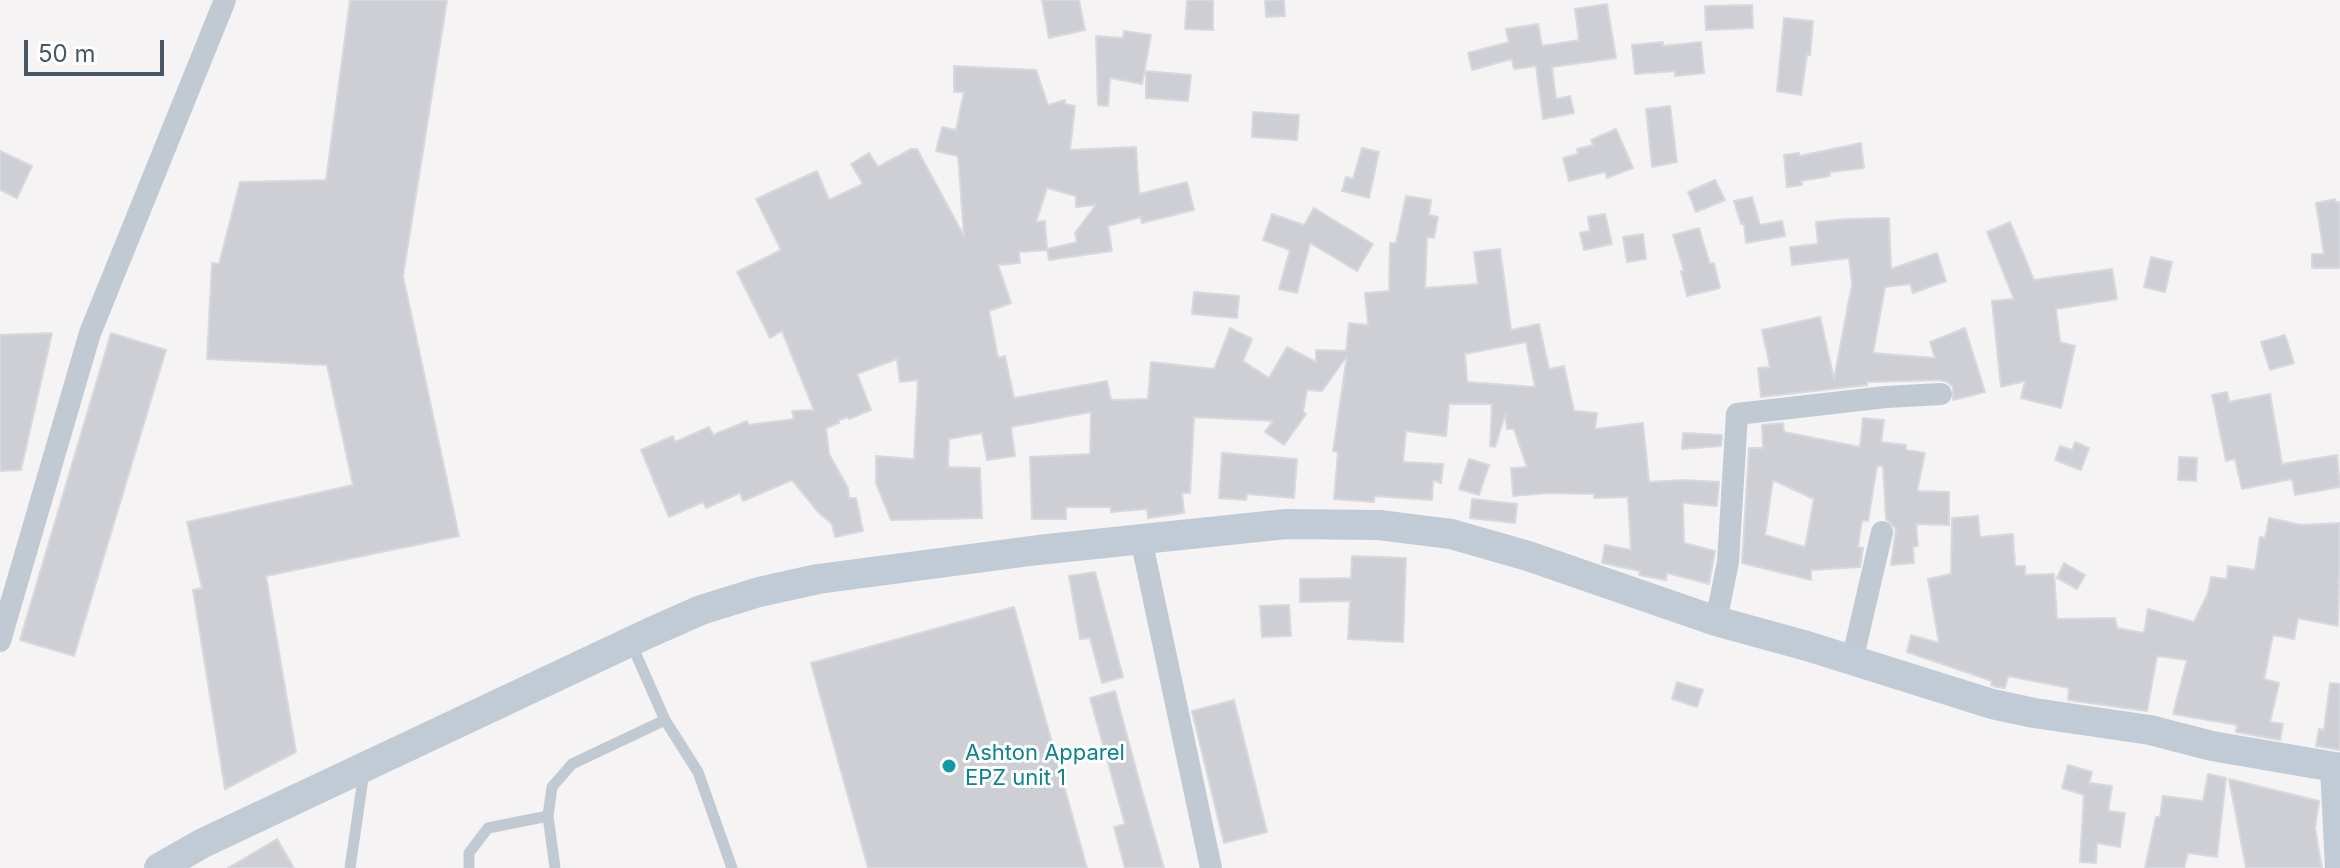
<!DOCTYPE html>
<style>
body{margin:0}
#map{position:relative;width:2340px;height:868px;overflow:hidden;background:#f5f3f3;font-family:Inter,sans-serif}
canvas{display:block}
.scale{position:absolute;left:24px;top:40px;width:140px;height:36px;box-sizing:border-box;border:4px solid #4a5661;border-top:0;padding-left:10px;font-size:24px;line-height:28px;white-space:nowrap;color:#4a5661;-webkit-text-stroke:6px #fff;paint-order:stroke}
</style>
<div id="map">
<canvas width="2340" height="868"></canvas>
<div class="scale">50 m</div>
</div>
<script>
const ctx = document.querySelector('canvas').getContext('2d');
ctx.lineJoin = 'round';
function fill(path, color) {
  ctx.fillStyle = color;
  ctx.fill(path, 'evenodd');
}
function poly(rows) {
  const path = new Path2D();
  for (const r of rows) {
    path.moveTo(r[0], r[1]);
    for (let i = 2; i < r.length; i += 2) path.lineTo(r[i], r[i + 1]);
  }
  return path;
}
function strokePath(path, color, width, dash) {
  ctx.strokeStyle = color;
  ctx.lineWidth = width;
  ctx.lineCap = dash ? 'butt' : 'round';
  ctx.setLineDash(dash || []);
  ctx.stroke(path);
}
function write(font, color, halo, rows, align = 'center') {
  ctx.font = font + ' Inter,sans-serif';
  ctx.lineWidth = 6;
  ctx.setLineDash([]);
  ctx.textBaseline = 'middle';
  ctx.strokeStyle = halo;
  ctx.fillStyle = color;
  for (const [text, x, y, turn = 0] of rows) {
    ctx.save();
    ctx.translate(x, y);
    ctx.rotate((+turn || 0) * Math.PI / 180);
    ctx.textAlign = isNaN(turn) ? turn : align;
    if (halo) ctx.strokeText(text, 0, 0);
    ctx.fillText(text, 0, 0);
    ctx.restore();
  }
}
const building = poly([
 [350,0,447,0,403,276,459,536,266,576,296,752,225,789,193,590,202,588,187,522,353,485,327,365,207,359,212,263,219,264,240,182,326,180,350,0],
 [1042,0,1079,0,1085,30,1049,38,1042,0],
 [1187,0,1213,0,1213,30,1185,29,1187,0],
 [1265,0,1284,0,1285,16,1266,17,1265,0],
 [1607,4,1616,58,1552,67,1556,99,1570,96,1574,113,1543,119,1536,66,1514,69,1512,59,1472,70,1468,53,1509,42,1506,29,1538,24,1542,46,1579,40,1575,9,1607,4],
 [1752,5,1753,28,1706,30,1705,6,1752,5],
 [1784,18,1813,21,1810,55,1807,55,1801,95,1777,91,1784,18],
 [1124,31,1151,35,1142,84,1110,78,1108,106,1098,105,1096,36,1123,38,1124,31],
 [1663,42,1663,46,1701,42,1704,73,1675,76,1675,71,1635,74,1632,45,1663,42],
 [954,66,1036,70,1048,105,1065,100,1065,104,1075,106,1070,150,1136,147,1139,194,1187,182,1194,210,1142,223,1141,217,1108,226,1112,251,1049,260,1047,249,1077,242,1075,233,1096,205,1076,207,1076,196,1047,188,1036,222,1045,221,1047,250,1019,252,1020,263,998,265,1011,303,989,311,998,358,1005,356,1014,398,1107,381,1111,400,1148,399,1151,362,1214,369,1230,328,1252,339,1243,361,1269,378,1287,347,1316,362,1316,350,1346,351,1349,323,1368,325,1365,293,1389,291,1390,243,1396,243,1406,196,1431,200,1429,215,1438,217,1434,238,1427,237,1425,288,1478,284,1474,252,1500,249,1511,330,1539,324,1549,369,1564,366,1574,411,1597,413,1595,429,1643,423,1649,482,1683,480,1719,482,1717,506,1683,503,1684,543,1715,551,1709,584,1667,573,1666,580,1639,575,1640,571,1602,563,1605,545,1631,550,1628,497,1594,498,1594,494,1548,493,1513,496,1511,468,1527,467,1514,429,1507,429,1505,415,1495,447,1490,446,1492,404,1449,404,1446,436,1406,431,1403,462,1443,464,1441,483,1433,480,1432,500,1374,496,1374,502,1334,499,1338,452,1333,451,1347,356,1322,391,1307,390,1303,412,1306,414,1284,445,1265,432,1273,421,1194,417,1190,493,1182,493,1184,513,1148,518,1147,509,1111,512,1111,507,1066,507,1066,519,1032,519,1030,457,1090,454,1091,412,1011,427,1015,456,987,460,982,433,949,439,948,467,980,468,982,518,891,520,876,483,876,456,914,459,918,380,900,382,897,359,857,374,871,410,849,419,848,417,839,420,839,423,826,428,829,454,848,488,849,498,856,498,863,531,835,537,832,524,819,513,792,480,743,501,740,493,706,508,703,502,669,517,641,450,673,436,675,442,709,427,713,435,747,421,748,425,794,419,792,411,814,410,782,331,770,338,737,272,781,250,756,199,817,171,829,200,863,184,851,164,869,153,878,167,911,149,917,149,964,236,958,156,936,151,942,127,956,130,964,92,954,92,954,66],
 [1526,342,1535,387,1467,382,1465,354,1526,342],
 [1146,71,1191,75,1188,101,1146,98,1146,71],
 [1670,106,1677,162,1652,167,1646,109,1670,106],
 [1253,112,1299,115,1297,140,1252,137,1253,112],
 [1616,129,1633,168,1607,178,1605,172,1569,181,1563,158,1578,154,1577,149,1593,145,1591,140,1616,129],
 [1861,143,1864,168,1830,172,1830,176,1801,181,1802,185,1787,187,1784,155,1799,153,1799,156,1861,143],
 [1362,148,1379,152,1369,198,1342,191,1346,177,1353,179,1362,148],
 [0,151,32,166,17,198,0,190,0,151],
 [1715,180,1725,200,1696,212,1688,192,1715,180],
 [1752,197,1760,225,1782,221,1785,236,1746,243,1744,224,1741,224,1734,201,1752,197],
 [2335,199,2335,202,2340,202,2340,268,2312,268,2312,254,2324,254,2316,203,2335,199],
 [1314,208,1373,244,1357,271,1310,243,1297,293,1279,289,1290,250,1263,240,1272,214,1304,225,1314,208],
 [1605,214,1612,244,1584,250,1580,233,1590,231,1588,217,1605,214],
 [1889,218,1891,269,1937,253,1946,281,1913,293,1910,284,1885,287,1873,353,1935,358,1930,342,1965,328,1985,392,1953,400,1953,387,1948,382,1940,380,1867,382,1867,385,1761,397,1758,368,1770,367,1762,330,1820,317,1834,379,1852,284,1849,258,1792,265,1790,247,1818,244,1816,222,1847,219,1889,218],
 [2010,222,2034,280,2112,269,2117,299,2056,309,2060,342,2075,346,2061,408,2021,398,2025,381,2001,387,1992,301,2014,299,1987,232,2010,222],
 [1699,228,1710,264,1714,263,1720,288,1687,296,1681,271,1684,271,1673,235,1699,228],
 [1643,234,1646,259,1627,262,1623,237,1643,234],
 [2151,257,2172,262,2165,292,2144,287,2151,257],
 [1194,292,1239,296,1237,318,1192,314,1194,292],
 [52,333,21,470,0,471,0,335,52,333],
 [111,333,166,350,74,656,20,640,111,333],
 [2285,335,2294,363,2270,370,2261,342,2285,335],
 [2227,392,2229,402,2270,394,2282,464,2337,455,2340,487,2295,495,2292,479,2242,489,2235,459,2226,461,2212,395,2227,392],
 [1863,418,1884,420,1881,442,1906,445,1906,450,1925,453,1917,491,1949,492,1949,525,1916,524,1918,546,1913,547,1914,563,1891,565,1896,529,1886,519,1883,466,1877,466,1868,521,1862,520,1858,547,1863,548,1860,567,1811,570,1811,580,1742,563,1749,448,1763,448,1762,425,1783,423,1784,432,1860,447,1863,418],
 [1773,480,1814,499,1805,547,1765,535,1773,480],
 [1683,433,1722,435,1721,446,1682,449,1683,433],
 [2075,442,2089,448,2081,470,2055,460,2060,446,2072,450,2075,442],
 [1222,453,1297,459,1294,498,1247,494,1246,500,1219,498,1222,453],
 [2179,457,2197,458,2196,481,2178,480,2179,457],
 [1469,459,1489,465,1479,495,1459,489,1469,459],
 [1472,499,1517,504,1515,523,1470,518,1472,499],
 [1978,516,1980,537,2013,534,2015,566,2025,566,2025,575,2054,574,2057,619,2115,618,2117,628,2144,633,2148,609,2194,622,2208,593,2211,577,2227,579,2228,566,2255,570,2260,537,2265,538,2269,518,2302,525,2340,523,2338,626,2298,618,2294,639,2273,635,2264,679,2279,683,2270,722,2283,724,2280,740,2236,732,2237,725,2173,714,2187,660,2157,656,2147,711,2068,700,2069,688,2008,676,2005,688,1997,687,1991,685,1992,681,1907,652,1911,635,1939,643,1928,579,1951,574,1952,518,1978,516],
 [1352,556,1406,558,1403,642,1348,639,1350,601,1300,602,1300,579,1351,578,1352,556],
 [2064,563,2085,575,2077,589,2057,578,2064,563],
 [1095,572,1123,677,1102,683,1090,638,1080,639,1069,576,1095,572],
 [1289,605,1291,636,1262,637,1260,606,1289,605],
 [1014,607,1087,868,868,868,811,663,1014,607],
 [1677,682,1703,690,1697,707,1672,699,1677,682],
 [2330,683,2340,684,2340,750,2316,746,2319,729,2324,730,2330,683],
 [1115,691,1143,795,1164,868,1125,868,1114,827,1125,824,1090,698,1115,691],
 [1234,700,1267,832,1224,843,1192,711,1234,700],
 [2068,765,2092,772,2089,783,2112,786,2108,811,2125,813,2120,847,2097,843,2096,863,2080,862,2084,795,2062,788,2068,765],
 [2208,774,2226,778,2217,857,2188,853,2184,868,2145,868,2156,817,2160,817,2163,796,2203,801,2208,774],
 [2229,779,2319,801,2315,828,2322,868,2246,868,2229,779],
 [277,839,294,868,228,868,277,839]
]);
fill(building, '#cdcfd5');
strokePath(building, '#d7d9de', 2);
strokePath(poly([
 [631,643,665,720,698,772,732,868],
 [350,868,364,772],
 [469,868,469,853,488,828,548,816],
 [555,868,548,816,552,787,572,764,665,720]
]), '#c1cad2', 11);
strokePath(poly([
 [1141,539,1211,868],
 [1716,621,1728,562,1737,414,1886,397,1941,394],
 [0,641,90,333,225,0],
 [1852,661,1882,532]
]), '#c1cad2', 22);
strokePath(poly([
 [2335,767,2340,868],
 [159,868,203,843,649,633,701,610,759,592,818,579,1038,550,1286,524,1379,525,1451,534,1528,556,1716,621,1807,646,1992,704,2034,713,2150,730,2212,746,2340,768]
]), '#c1cbd6', 30);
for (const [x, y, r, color] of [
 [949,766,8,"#0f9aa8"]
]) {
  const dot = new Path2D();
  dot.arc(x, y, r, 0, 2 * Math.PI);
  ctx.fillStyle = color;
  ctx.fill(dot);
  strokePath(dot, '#fff', 3);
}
write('22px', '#0d838f', '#fff', [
 ["Ashton Apparel",965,753],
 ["EPZ unit 1",965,778]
], 'left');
</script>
